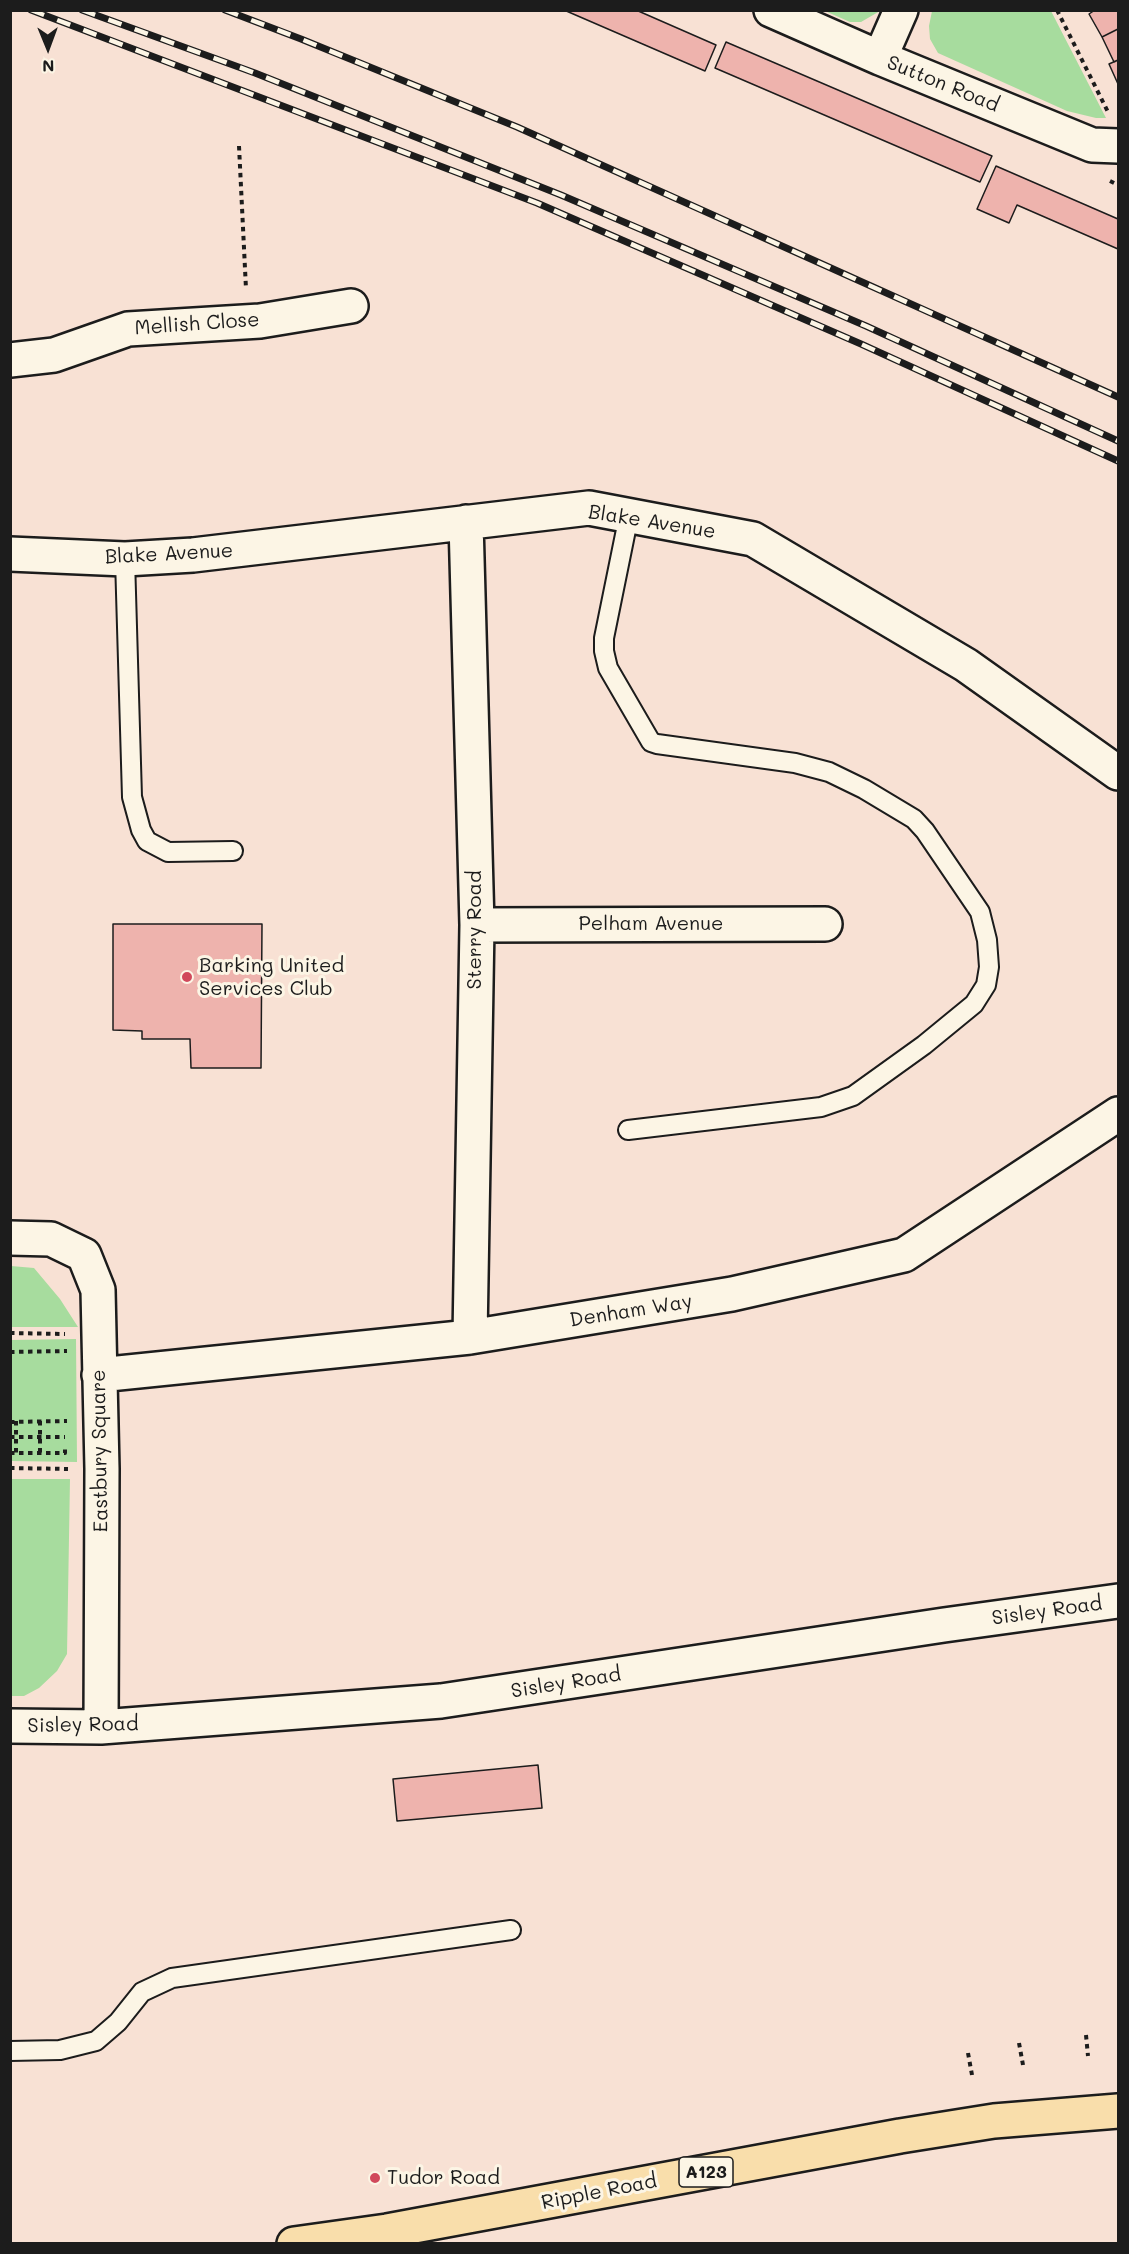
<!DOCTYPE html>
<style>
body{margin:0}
#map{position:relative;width:1129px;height:2254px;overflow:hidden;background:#f8e1d4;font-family:Mali,sans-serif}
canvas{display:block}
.frame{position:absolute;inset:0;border:12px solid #1c1c1c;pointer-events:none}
.north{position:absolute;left:18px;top:18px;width:60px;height:60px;-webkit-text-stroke:4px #fcf5e5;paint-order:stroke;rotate:179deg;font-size:16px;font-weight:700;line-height:24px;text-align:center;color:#1c1c1c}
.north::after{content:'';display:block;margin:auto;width:21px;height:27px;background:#1c1c1c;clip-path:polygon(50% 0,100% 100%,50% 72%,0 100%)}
</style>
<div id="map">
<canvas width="1129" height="2254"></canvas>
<div class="frame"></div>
<div class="north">N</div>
</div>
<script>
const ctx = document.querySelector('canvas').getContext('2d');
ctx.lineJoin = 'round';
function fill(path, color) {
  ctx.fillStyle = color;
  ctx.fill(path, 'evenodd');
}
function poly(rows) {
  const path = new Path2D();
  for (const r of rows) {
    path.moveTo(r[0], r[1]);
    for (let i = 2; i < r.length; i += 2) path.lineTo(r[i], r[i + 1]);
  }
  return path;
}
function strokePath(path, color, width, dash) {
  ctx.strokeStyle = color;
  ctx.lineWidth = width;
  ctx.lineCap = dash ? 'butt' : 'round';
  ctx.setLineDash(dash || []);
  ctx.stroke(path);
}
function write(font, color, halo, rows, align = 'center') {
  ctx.font = font + ' Mali,sans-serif';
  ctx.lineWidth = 6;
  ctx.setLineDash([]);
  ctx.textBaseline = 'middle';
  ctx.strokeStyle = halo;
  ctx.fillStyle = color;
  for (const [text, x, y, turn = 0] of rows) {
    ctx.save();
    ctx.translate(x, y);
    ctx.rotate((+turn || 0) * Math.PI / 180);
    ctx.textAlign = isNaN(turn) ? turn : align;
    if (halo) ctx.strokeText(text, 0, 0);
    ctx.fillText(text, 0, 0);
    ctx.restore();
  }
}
fill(poly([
 [825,11,880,11,861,22,850,22],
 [932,11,1051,11,1106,118,1096,118,1067,111,938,53,930,39,929,26],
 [11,1266,34,1268,60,1299,78,1327,11,1327],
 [76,1339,77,1462,11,1461,11,1340],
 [11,1479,70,1479,67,1654,57,1671,39,1688,24,1696,11,1696]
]), '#a7dc9e');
const building = poly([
 [564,10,636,10,716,45,705,71,564,10],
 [1095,10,1118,10,1118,29,1102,37,1089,14,1095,10],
 [1118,29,1118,60,1114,62,1102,37,1118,29],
 [726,42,992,156,980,182,715,68,726,42],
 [1118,60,1118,84,1109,64,1118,60],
 [996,166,1118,219,1118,249,1017,205,1009,223,977,209,996,166],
 [113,924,262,924,261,1068,191,1068,190,1039,142,1039,142,1031,113,1030,113,924],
 [538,1765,542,1808,397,1821,393,1779,538,1765]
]);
fill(building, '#eeb3ad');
strokePath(building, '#1c1c1c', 1.5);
const lane = poly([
 [125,559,132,797,141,830,147,841,168,852,233,851],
 [628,1130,821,1107,853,1096,924,1045,974,1004,986,985,989,967,987,940,980,912,925,831,914,819,864,789,829,772,795,763,657,744,651,742,608,668,604,651,604,638,629,515],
 [10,2051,60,2050,96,2041,118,2022,142,1992,172,1978,511,1930]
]);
const street = poly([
 [771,10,880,58,1092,145,1118,146],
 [880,58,901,10],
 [10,360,54,355,128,329,260,321,351,306],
 [466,522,477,925,470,1337],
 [10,554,125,559,193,555,589,508,753,539,966,665,1118,773],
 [477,925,825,924],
 [10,1238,51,1239,84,1255,98,1290,102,1469,101,1727],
 [99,1375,470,1337,732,1294,904,1255,1118,1114],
 [10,1726,101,1727,441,1701,944,1625,1118,1601]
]);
const primary = poly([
 [294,2244,387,2231,900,2136,994,2121,1118,2111]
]);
strokePath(lane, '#1c1c1c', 22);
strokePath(street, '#1c1c1c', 38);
strokePath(primary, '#1c1c1c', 38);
strokePath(poly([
 [1057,10,1108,112],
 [239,146,246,289],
 [1110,181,1118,185],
 [10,1333,65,1334],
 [10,1352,67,1351],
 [16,1421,16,1453],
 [40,1421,40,1453],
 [10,1422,67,1421],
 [10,1437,65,1437],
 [10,1453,65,1453,65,1449],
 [10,1468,68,1469],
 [1086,2035,1088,2056],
 [1019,2043,1023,2065],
 [968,2053,972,2075]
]), '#1c1c1c', 4, [4.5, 4.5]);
strokePath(lane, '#fcf5e5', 18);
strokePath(street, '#fcf5e5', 33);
strokePath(primary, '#f9deab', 33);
const rail = poly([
 [31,10,537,203,861,344,1118,461],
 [82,10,255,73,561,195,866,326,1118,441],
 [225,10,301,39,517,127,1118,397]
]);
strokePath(rail, '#1c1c1c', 7);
strokePath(rail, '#fcf5e5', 4.5, [14]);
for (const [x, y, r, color] of [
 [187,977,6,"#d1495b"],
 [375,2178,6,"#d1495b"]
]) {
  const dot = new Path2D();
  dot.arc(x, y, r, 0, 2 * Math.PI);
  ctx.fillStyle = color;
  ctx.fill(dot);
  strokePath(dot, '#fcf5e5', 2);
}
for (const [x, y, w] of [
 [706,2172,54]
]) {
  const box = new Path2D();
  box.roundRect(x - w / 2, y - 15, w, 30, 4.5);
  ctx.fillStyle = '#fcf5e5';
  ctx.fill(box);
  strokePath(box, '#1c1c1c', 1.5);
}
write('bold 18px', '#1c1c1c', null, [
 ["A123",706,2172]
]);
write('20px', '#1c1c1c', '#fcf5e5', [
 ["Sutton Road",943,84,22],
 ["Mellish Close",197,324,-4],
 ["Blake Avenue",652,522,9],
 ["Blake Avenue",169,554,-3],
 ["Pelham Avenue",651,924],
 ["Sterry Road",475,930,-90],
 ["Denham Way",631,1311,-9],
 ["Eastbury Square",100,1451,-91],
 ["Sisley Road",1047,1611,-8],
 ["Sisley Road",566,1683,-9],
 ["Sisley Road",83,1725,-1],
 ["Ripple Road",599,2192,-11]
]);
write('20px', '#1c1c1c', '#fcf5e5', [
 ["Barking United",199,966],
 ["Services Club",199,989],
 ["Tudor Road",387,2178]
], 'left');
</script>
